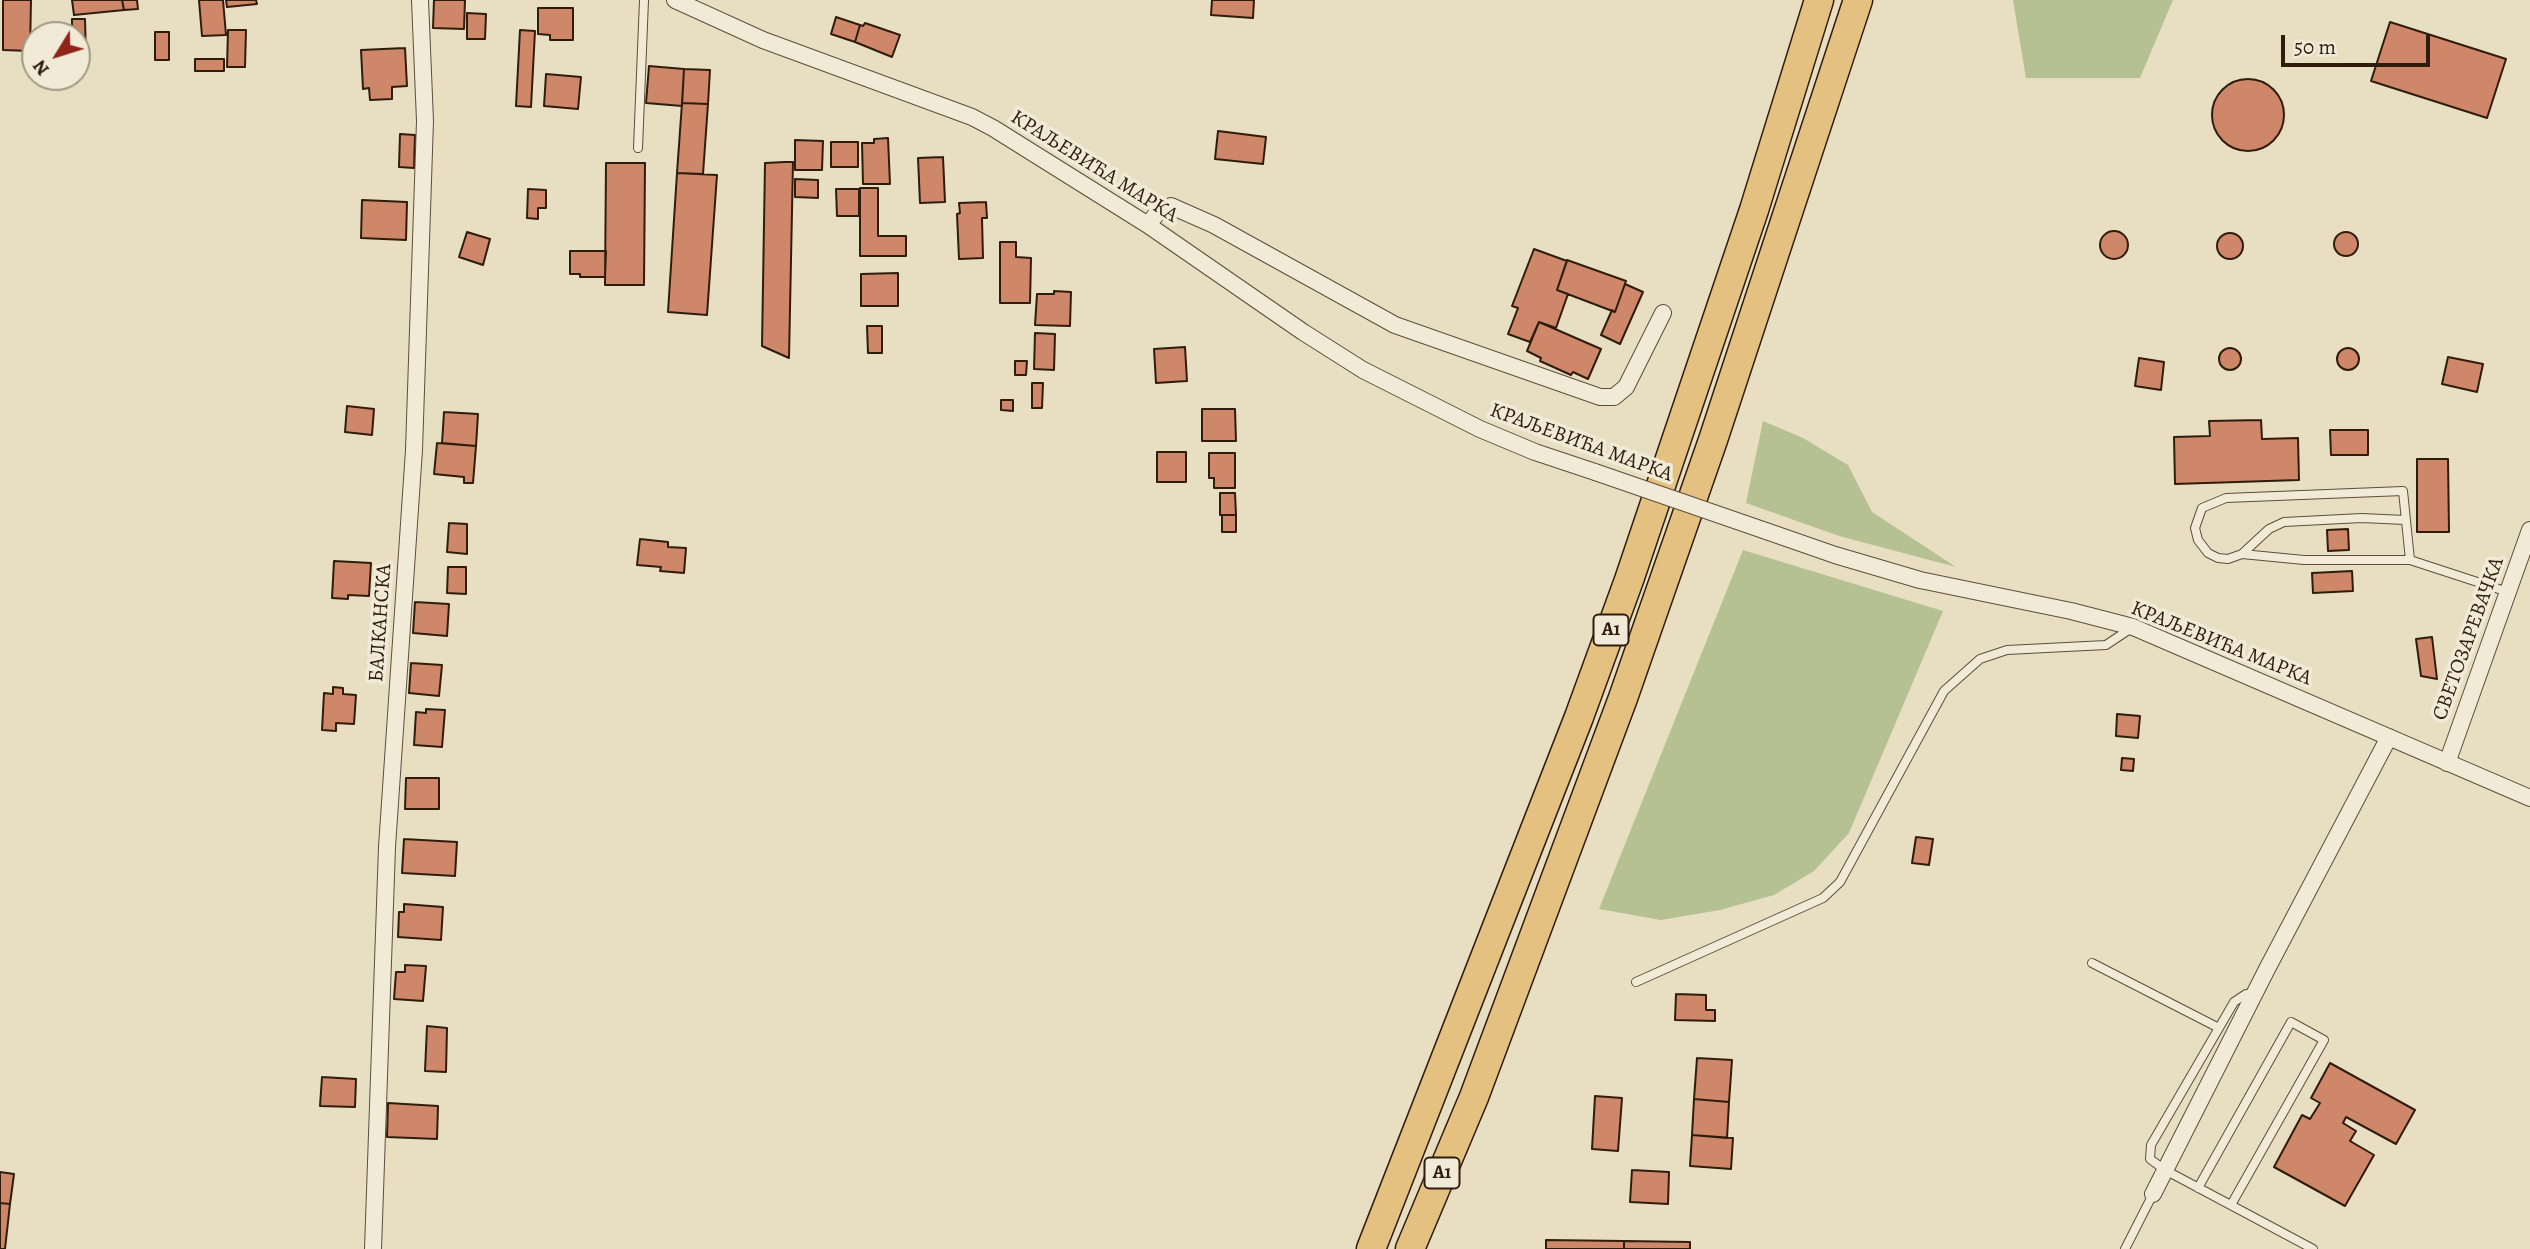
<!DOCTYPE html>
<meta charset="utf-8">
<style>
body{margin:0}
#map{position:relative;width:2530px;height:1249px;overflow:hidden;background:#e8dfc2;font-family:Alegreya,serif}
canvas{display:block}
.north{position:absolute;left:21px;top:21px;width:70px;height:70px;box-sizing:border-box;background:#f0ead7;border:2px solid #a39886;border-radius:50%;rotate:232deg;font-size:19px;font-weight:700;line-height:28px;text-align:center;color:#301c0c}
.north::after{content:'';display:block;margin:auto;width:24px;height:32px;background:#8f2418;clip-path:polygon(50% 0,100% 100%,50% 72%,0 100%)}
.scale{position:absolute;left:2281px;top:35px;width:149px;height:32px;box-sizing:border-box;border:4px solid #301c0c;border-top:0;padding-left:9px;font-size:21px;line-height:24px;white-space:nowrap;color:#301c0c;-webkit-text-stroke:5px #f0ead7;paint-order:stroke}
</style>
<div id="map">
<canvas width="2530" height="1249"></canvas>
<div class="north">N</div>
<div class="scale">50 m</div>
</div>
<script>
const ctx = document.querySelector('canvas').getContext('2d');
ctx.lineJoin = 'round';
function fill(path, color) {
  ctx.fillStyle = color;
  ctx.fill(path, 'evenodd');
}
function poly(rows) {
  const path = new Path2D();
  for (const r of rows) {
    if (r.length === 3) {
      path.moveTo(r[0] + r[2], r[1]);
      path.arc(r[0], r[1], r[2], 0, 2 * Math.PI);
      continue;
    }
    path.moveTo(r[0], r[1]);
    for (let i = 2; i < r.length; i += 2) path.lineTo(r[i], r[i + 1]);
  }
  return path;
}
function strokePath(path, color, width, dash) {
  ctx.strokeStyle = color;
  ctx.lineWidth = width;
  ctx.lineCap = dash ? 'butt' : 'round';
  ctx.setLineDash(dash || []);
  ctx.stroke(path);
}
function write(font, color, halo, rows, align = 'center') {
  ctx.font = font + ' Alegreya,serif';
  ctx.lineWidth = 7;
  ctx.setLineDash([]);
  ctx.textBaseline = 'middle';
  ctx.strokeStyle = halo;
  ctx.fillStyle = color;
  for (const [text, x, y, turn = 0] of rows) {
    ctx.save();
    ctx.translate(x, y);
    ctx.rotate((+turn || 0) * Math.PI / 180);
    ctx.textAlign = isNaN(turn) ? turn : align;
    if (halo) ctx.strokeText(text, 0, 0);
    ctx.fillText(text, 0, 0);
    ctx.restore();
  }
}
fill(poly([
 [2013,0,2173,0,2140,78,2026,78],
 [1763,421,1803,438,1848,465,1872,512,1956,567,1839,536,1746,503],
 [1743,550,1943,611,1849,833,1814,871,1774,895,1720,910,1661,920,1599,909]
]), '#b6c193');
const building = poly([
 [3,0,31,0,30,51,3,50,3,0],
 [72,0,122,0,124,10,74,15,72,0],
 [122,0,137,0,138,9,124,10,122,0],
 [199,0,223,0,226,35,202,36,199,0],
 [226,0,256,0,257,4,227,7,226,0],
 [434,0,465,0,464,29,433,28,434,0],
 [1212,0,1254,0,1253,18,1211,15,1212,0],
 [538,8,573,8,573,40,550,40,550,35,538,34,538,8],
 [467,13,486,14,485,39,467,39,467,13],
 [836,17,860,25,855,42,831,34,836,17],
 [72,19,85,19,86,57,77,57,77,35,72,35,72,19],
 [2390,22,2506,59,2487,118,2371,81,2390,22],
 [865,23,900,35,892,57,855,42,860,25,863,26,865,23],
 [228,30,246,30,245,67,227,67,228,30],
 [520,30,535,31,531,107,516,106,520,30],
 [155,32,169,32,169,60,155,60,155,32],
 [405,48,407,86,392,87,392,99,370,100,369,88,363,89,361,50,405,48],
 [195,59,224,59,224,71,195,71,195,59],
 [649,66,684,69,682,106,646,103,649,66],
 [684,69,710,70,708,104,682,103,684,69],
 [546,74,581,77,578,109,544,106,546,74],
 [2248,115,36],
 [682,103,708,104,703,174,677,173,682,103],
 [1218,131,1266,137,1263,164,1215,159,1218,131],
 [400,134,415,135,414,168,399,167,400,134],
 [888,138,890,184,863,184,862,143,874,143,874,139,888,138],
 [795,140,823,141,822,170,795,170,795,140],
 [831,142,858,142,858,167,831,167,831,142],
 [943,157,945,202,920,203,918,158,943,157],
 [785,162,793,162,789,358,762,346,765,163,785,162],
 [606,163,645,163,644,285,605,285,606,163],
 [677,173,717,175,707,315,668,312,677,173],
 [795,179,818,180,818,198,795,197,795,179],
 [860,188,878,188,878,236,906,236,906,256,860,256,860,188],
 [528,189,546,190,546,208,538,208,538,219,527,218,528,189],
 [836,189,859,189,859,216,837,216,836,189],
 [362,200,407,202,406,240,361,238,362,200],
 [986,202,987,218,982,218,983,258,959,259,957,214,960,213,959,203,986,202],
 [2114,245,14],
 [2346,244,12],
 [467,232,490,239,483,265,459,257,467,232],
 [2230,246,13],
 [1000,242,1016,242,1016,257,1031,258,1030,303,1000,303,1000,242],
 [1534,249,1567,261,1557,290,1568,294,1556,328,1539,322,1530,342,1508,334,1518,308,1512,306,1534,249],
 [570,251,606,251,605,277,580,277,580,274,570,274,570,251],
 [1567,260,1626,281,1615,312,1557,290,1567,260],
 [898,273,898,306,861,306,861,274,898,273],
 [1625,284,1643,292,1620,344,1601,335,1612,310,1615,312,1625,284],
 [1054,291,1071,292,1070,326,1035,325,1037,294,1054,294,1054,291],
 [1539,322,1601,349,1588,379,1573,372,1571,375,1540,361,1541,358,1527,351,1539,322],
 [867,326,882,326,882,353,868,353,867,326],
 [1035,333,1055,334,1054,370,1034,369,1035,333],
 [1185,347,1187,381,1156,383,1154,349,1185,347],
 [2348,359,11],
 [2230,359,11],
 [2448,357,2483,364,2477,392,2442,384,2448,357],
 [2139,358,2164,362,2161,390,2135,386,2139,358],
 [1015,361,1027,361,1026,375,1015,375,1015,361],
 [1032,383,1043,383,1042,408,1032,408,1032,383],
 [1001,400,1013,400,1013,411,1001,410,1001,400],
 [347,406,374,409,372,435,345,432,347,406],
 [1202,409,1235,409,1236,441,1202,441,1202,409],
 [444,412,478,414,476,446,442,443,444,412],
 [2261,420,2262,439,2298,438,2299,480,2175,484,2174,437,2210,436,2209,421,2261,420],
 [2330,430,2368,430,2368,455,2331,455,2330,430],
 [437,443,476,446,473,483,464,483,464,477,434,474,437,443],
 [1157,452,1186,452,1186,482,1157,482,1157,452],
 [1209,453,1235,453,1235,488,1214,488,1214,478,1209,478,1209,453],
 [2417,459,2448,459,2449,532,2417,532,2417,459],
 [1220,493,1235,493,1236,515,1220,515,1220,493],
 [1222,515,1236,515,1236,532,1222,532,1222,515],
 [449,523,467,524,467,554,447,552,449,523],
 [2348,529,2349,550,2328,551,2327,530,2348,529],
 [640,539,668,542,668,547,686,548,684,573,660,571,661,567,637,565,640,539],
 [334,561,371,563,369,596,348,595,348,599,332,598,334,561],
 [448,567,466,567,466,594,447,593,448,567],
 [2352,571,2353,591,2313,593,2312,573,2352,571],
 [415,602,449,604,447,636,413,633,415,602],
 [2432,637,2437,679,2421,676,2416,639,2432,637],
 [411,663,442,665,439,696,409,693,411,663],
 [333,687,343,688,343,694,356,695,354,724,336,723,336,731,322,730,324,693,333,694,333,687],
 [426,709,445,710,442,747,414,745,416,712,426,713,426,709],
 [2117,714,2140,716,2138,738,2116,736,2117,714],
 [2122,758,2134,759,2133,771,2121,770,2122,758],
 [406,778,439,778,439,809,405,809,406,778],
 [1916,837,1933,839,1929,865,1912,863,1916,837],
 [404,839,457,842,455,876,402,873,404,839],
 [404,904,443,907,441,940,398,937,399,912,404,912,404,904],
 [405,965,426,966,423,1001,394,999,396,972,405,972,405,965],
 [1676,994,1706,995,1706,1010,1715,1010,1715,1021,1675,1020,1676,994],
 [427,1026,447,1028,446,1072,425,1071,427,1026],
 [1697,1058,1732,1060,1729,1102,1694,1099,1697,1058],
 [2330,1063,2415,1110,2396,1144,2346,1117,2343,1123,2356,1131,2350,1141,2374,1155,2345,1206,2274,1167,2302,1115,2310,1119,2320,1103,2311,1098,2330,1063],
 [322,1077,356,1079,355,1107,320,1106,322,1077],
 [1595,1096,1622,1098,1618,1151,1592,1149,1595,1096],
 [1694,1099,1729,1102,1727,1138,1692,1135,1694,1099],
 [388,1103,438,1106,437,1139,387,1137,388,1103],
 [1692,1135,1733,1138,1731,1169,1690,1166,1692,1135],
 [1632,1170,1669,1172,1668,1204,1630,1202,1632,1170],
 [0,1172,14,1174,10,1204,0,1203,0,1172],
 [0,1203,10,1204,5,1249,0,1249,0,1203],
 [1546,1240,1624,1241,1624,1249,1546,1249,1546,1240],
 [1624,1241,1690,1242,1690,1249,1624,1249,1624,1241]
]);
fill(building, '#ce8768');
strokePath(building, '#301c0c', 2);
const lane = poly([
 [638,148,644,0],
 [2405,520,2362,518,2284,522,2269,529,2242,554,2228,559,2218,558,2208,553,2198,540,2195,528,2202,508,2226,498,2403,491,2410,560],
 [2242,554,2304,560,2410,560,2508,592],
 [2092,963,2219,1028],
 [1636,982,1823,898,1840,882,1944,691,1980,659,2007,650,2106,645,2133,627],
 [2253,996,2246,994,2234,1002,2151,1145,2150,1159,2165,1170,2313,1249],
 [2198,1188,2291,1022,2324,1040,2231,1205],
 [2125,1249,2153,1194]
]);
const street = poly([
 [675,0,763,40,972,117,993,128,1148,225,1303,332,1363,370,1480,429,1535,452,1595,472],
 [1148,225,1158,212,1171,206,1214,225,1395,325,1600,397,1614,397,1626,387,1663,313],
 [1766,531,1835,555,1920,580,2071,611,2133,627,2530,798],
 [2447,763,2530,530],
 [2153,1194,2267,969,2389,737],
 [373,1249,387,847,414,450,425,121,420,0]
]);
const highway = poly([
 [1371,1249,1579,717,1629,580,1754,210,1819,0],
 [1410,1249,1474,1097,1623,698,1713,440,1858,0]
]);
strokePath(lane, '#5e4d3a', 10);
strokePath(street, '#5e4d3a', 18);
strokePath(highway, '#301c0c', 31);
strokePath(lane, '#f0ead7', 8);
strokePath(street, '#f0ead7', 16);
strokePath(highway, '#e4c081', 28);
const streetBridge = poly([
 [1595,472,1766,531]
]);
strokePath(streetBridge, '#5e4d3a', 18, []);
strokePath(streetBridge, '#f0ead7', 16);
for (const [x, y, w] of [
 [1611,630,35],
 [1442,1173,35]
]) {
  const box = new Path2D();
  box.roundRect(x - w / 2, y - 15.5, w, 31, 5);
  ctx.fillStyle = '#f0ead7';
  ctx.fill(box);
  strokePath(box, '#301c0c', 2);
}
write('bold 19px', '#301c0c', null, [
 ["A1",1611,630],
 ["A1",1442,1173]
]);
write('21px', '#301c0c', '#f0ead7', [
 ["КРАЉЕВИЋА МАРКА",1094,167,32],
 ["КРАЉЕВИЋА МАРКА",1581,443,20],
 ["БАЛКАНСКА",381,623,-86],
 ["СВЕТОЗАРЕВАЧКА",2469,639,-70],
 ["КРАЉЕВИЋА МАРКА",2221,644,22]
]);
</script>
